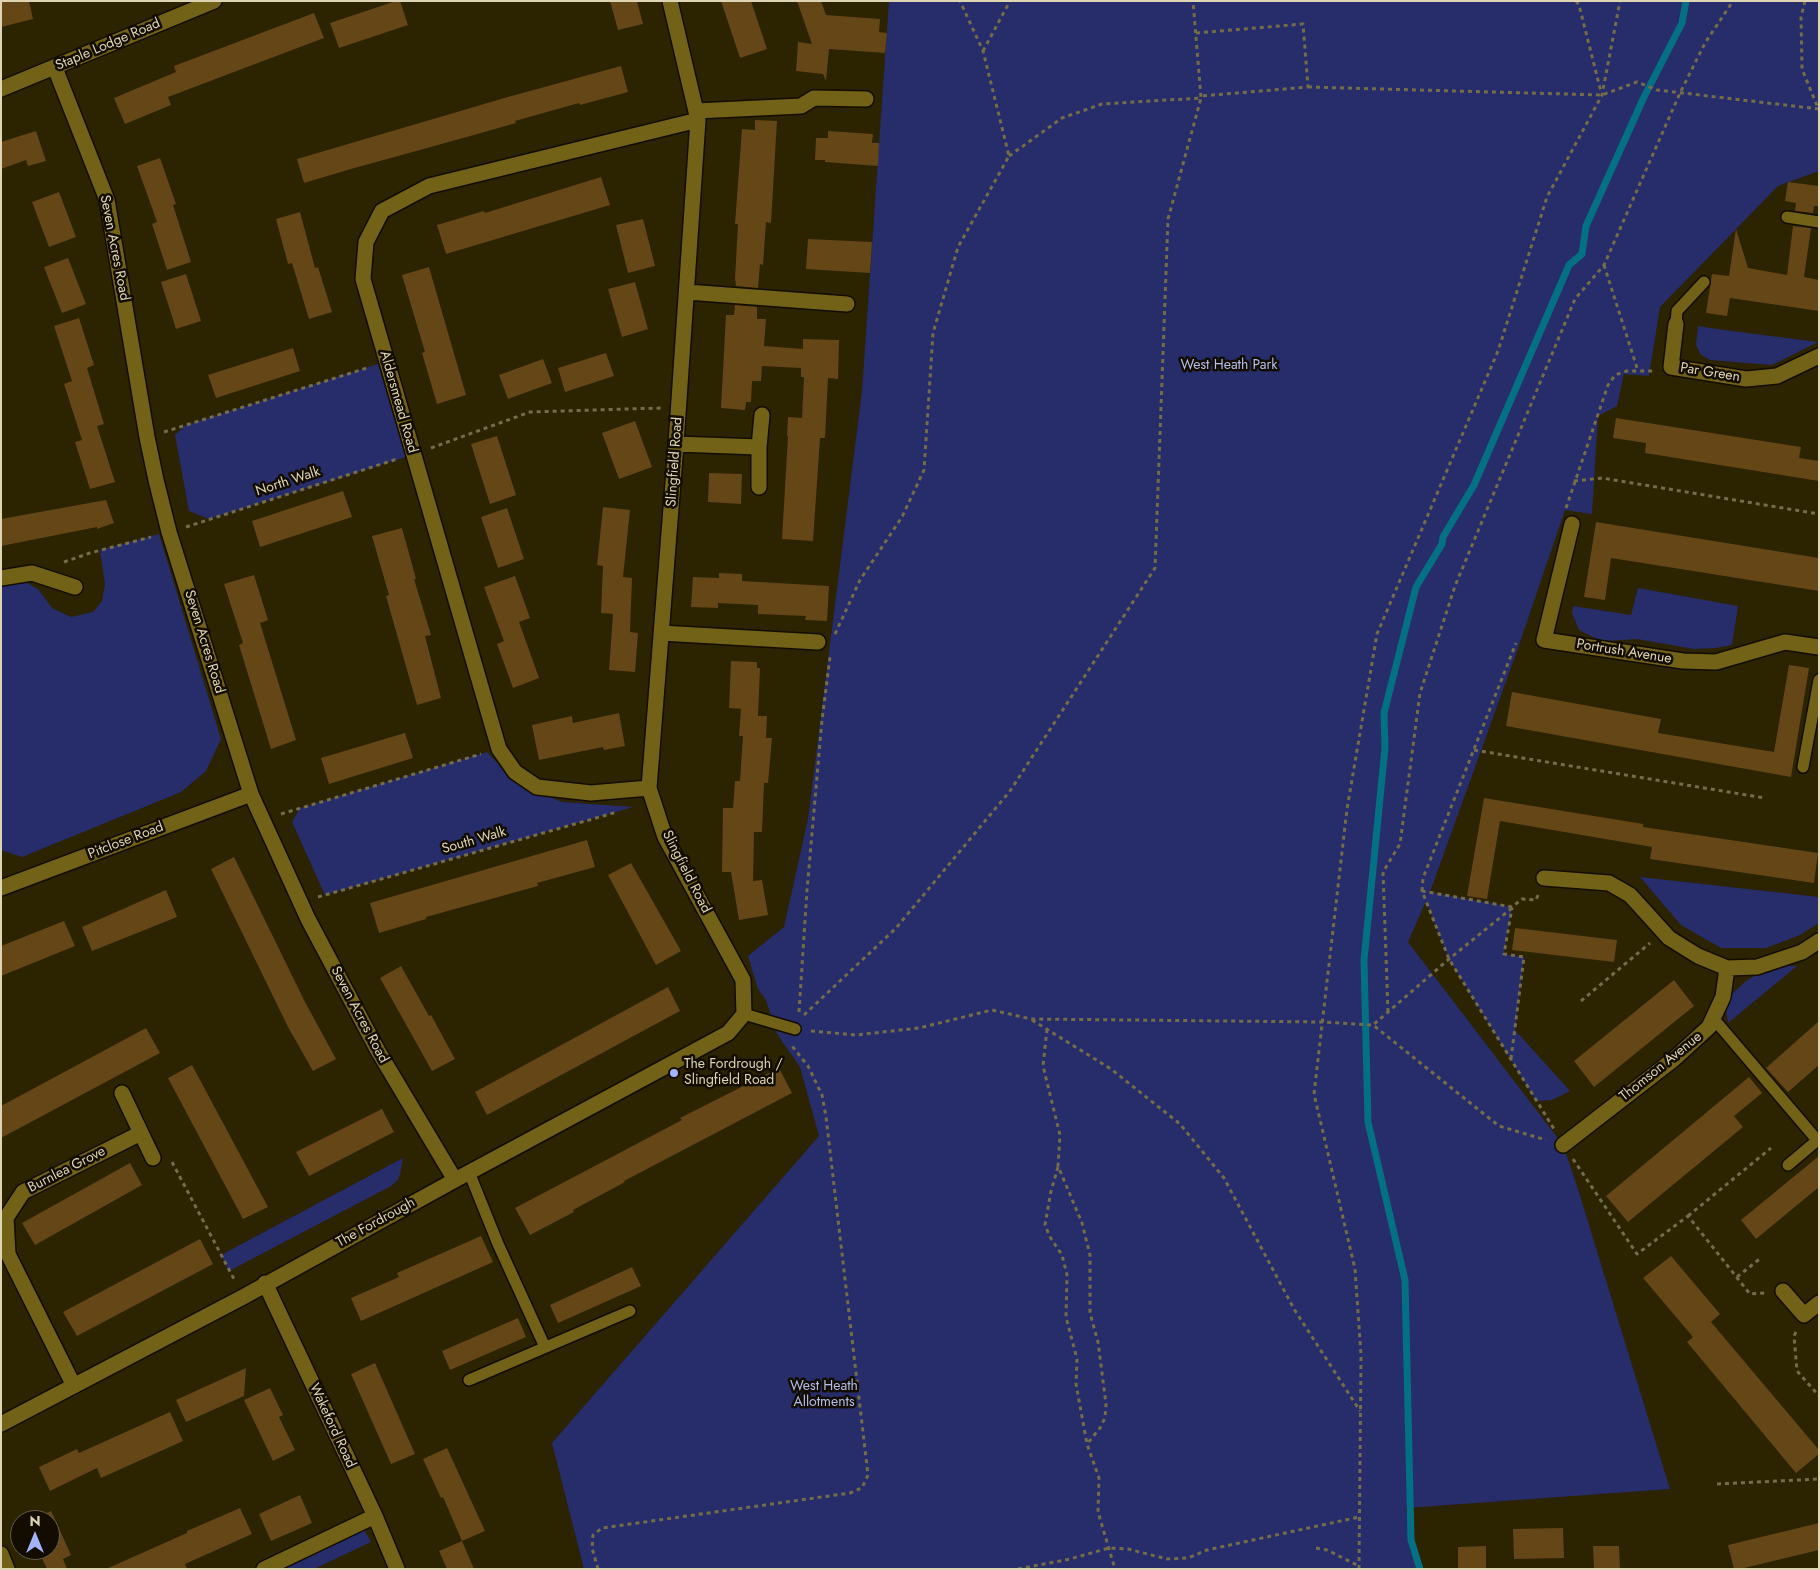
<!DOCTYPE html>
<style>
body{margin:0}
#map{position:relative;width:1820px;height:1570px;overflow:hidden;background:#2c2300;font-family:Jost,sans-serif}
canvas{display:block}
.frame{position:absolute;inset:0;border:2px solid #ded5b4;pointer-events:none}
.north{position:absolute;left:10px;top:1510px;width:50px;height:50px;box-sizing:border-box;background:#120d00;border:1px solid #645d48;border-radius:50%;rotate:0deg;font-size:14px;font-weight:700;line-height:20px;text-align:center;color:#ded5b4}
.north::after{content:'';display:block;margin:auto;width:18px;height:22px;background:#a4b2fc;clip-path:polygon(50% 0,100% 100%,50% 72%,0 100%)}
</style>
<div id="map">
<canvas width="1820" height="1570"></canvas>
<div class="frame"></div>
<div class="north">N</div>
</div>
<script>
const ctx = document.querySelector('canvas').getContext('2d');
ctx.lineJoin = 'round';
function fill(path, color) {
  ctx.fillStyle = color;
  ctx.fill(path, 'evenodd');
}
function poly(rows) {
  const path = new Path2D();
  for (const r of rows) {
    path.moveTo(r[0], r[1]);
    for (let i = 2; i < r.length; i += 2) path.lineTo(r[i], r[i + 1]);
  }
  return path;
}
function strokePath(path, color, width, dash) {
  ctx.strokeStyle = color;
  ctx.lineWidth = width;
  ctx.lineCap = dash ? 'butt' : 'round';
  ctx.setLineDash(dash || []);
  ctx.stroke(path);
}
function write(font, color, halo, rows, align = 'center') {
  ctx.font = font + ' Jost,sans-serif';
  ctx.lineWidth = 5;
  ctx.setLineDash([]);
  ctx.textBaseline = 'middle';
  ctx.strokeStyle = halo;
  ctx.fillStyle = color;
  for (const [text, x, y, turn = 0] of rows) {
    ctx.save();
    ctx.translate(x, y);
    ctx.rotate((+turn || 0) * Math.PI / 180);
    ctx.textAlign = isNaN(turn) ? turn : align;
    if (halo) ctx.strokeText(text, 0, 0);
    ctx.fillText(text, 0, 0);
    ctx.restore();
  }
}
fill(poly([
 [889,1,1819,1,1819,171,1778,186,1660,307,1649,376,1624,374,1617,406,1598,416,1592,514,1565,510,1517,651,1430,892,1512,907,1504,954,1524,957,1515,1030,1570,1091,1552,1100,1536,1101,1449,959,1426,901,1408,942,1563,1145,1577,1186,1670,1489,1406,1508,1418,1569,584,1569,552,1443,819,1136,800,1067,777,1034,766,1000,758,989,748,956,784,927,808,819,862,391],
 [1698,326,1724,330,1818,342,1772,365,1710,360,1701,355,1696,345],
 [378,364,406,457,209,519,189,511,175,435,186,425],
 [159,534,221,739,206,771,181,792,22,857,1,850,1,583,20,579,38,589,52,608,71,617,93,612,102,601,105,585,100,550],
 [1638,588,1738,606,1732,645,1716,648,1694,649,1637,639,1606,641,1593,637,1579,630,1572,613,1573,606,1631,615],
 [487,752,514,781,562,802,633,807,325,895,292,822,300,808],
 [1640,877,1819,897,1819,923,1800,935,1766,948,1721,948,1681,925],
 [1786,966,1797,966,1728,1023,1726,1008,1732,994,1746,981,1764,970],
 [403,1158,400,1174,398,1180,391,1186,229,1271,221,1255],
 [362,1526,371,1542,314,1569,272,1569]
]), '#272c6b');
strokePath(poly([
 [1420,1569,1411,1540,1405,1280,1368,1122,1364,960,1385,748,1384,713,1416,587,1442,544,1443,537,1474,485,1569,265,1582,254,1586,226,1644,97,1682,23,1686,1]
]), '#047083', 7);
fill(poly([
 [1,1,29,1,33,19,1,27],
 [396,1,400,1,408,25,339,48,330,23],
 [610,1,637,1,643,24,618,30],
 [721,1,751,1,767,49,740,58],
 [797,1,821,1,826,15,880,19,879,32,887,33,885,53,829,49,826,81,823,74,796,71,798,42,812,44],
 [314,13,324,38,168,97,171,105,125,124,114,98,176,72,174,66],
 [621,66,628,92,580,105,579,103,515,121,516,123,474,135,351,169,304,183,297,159,508,97],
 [755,120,777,121,771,223,766,222,763,265,760,264,758,288,736,286,735,278,738,224,735,224,742,129,755,130],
 [36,131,46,161,28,166,26,160,1,169,1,142],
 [828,131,873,134,872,143,879,143,878,166,825,162,825,160,815,160,816,138,828,138],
 [160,158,176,204,173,205,191,262,167,270,152,224,157,222,137,166],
 [601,177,610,205,446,254,437,225,484,211,485,213],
 [1788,182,1819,186,1819,206,1814,206,1813,213,1795,211,1796,203,1785,201],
 [59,192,76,237,49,247,32,202],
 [300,212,315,268,318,267,332,312,309,319,292,263,288,264,276,219],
 [643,219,655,266,628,273,616,225],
 [1793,226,1811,228,1804,277,1819,280,1819,311,1730,298,1727,316,1706,313,1712,274,1729,276,1736,229,1748,268,1787,275],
 [808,239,872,242,870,273,806,269],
 [68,258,86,304,62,313,44,267],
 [429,267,466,395,437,404,422,353,425,352,402,275],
 [186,274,201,321,176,329,161,282],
 [635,282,648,329,622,337,608,289],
 [735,305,757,307,757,319,766,319,764,346,803,349,803,339,839,340,838,379,828,378,825,438,820,438,813,541,782,539,788,436,787,436,788,417,802,418,804,377,801,377,801,368,762,366,761,381,752,381,751,402,746,402,745,410,721,408,726,315,734,315],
 [79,318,94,365,87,368,104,424,97,426,115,482,90,489,75,442,82,440,64,384,72,381,54,326],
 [293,348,300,371,216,398,208,375],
 [606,353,614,376,565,392,558,368],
 [543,359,552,383,508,399,499,375],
 [1616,418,1801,447,1799,458,1819,461,1819,481,1645,453,1646,443,1613,438],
 [635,421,652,467,619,479,602,433],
 [497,436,516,495,490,504,471,444],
 [709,473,742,474,741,504,708,502],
 [343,491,352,517,260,547,252,521],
 [106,500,114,523,97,529,97,527,1,546,1,519],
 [603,507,630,510,623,577,632,578,630,632,638,633,635,672,609,670,613,614,601,613,603,566,597,565],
 [507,508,524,559,498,568,481,517],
 [1596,522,1819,558,1819,591,1611,558,1605,600,1584,597],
 [402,528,416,579,414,579,431,635,425,636,441,698,417,705,386,596,389,595,372,536],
 [719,573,742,574,742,581,829,586,827,621,805,620,806,616,758,614,758,605,718,603,718,608,691,607,693,577,719,578],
 [254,575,268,620,260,623,296,740,271,749,239,645,243,643,224,584],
 [515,576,530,618,519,622,539,678,513,688,497,644,504,641,484,587],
 [731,661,757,662,757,668,760,668,758,716,767,716,766,738,772,738,768,783,764,783,762,832,754,832,753,881,762,880,768,915,739,920,731,872,722,872,723,808,733,808,735,781,740,781,743,736,739,736,741,709,729,708],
 [1789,665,1809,668,1791,777,1506,726,1512,692,1661,719,1658,733,1774,752],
 [619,713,625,746,604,750,603,747,539,760,532,725,572,716,573,723],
 [405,733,413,758,329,784,321,758],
 [1484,798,1643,824,1643,827,1818,853,1814,883,1650,859,1652,847,1500,821,1487,899,1467,896],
 [587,840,595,867,537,883,538,886,426,917,426,919,379,933,370,903],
 [234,857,305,1002,336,1059,313,1071,288,1027,211,869],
 [631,863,681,951,656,965,608,875],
 [166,890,177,917,92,951,82,927],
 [64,921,75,946,1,976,1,946],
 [1515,928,1617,940,1614,962,1512,950],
 [401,966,429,1016,431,1015,455,1059,432,1071,380,978],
 [1674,980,1694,1006,1594,1087,1574,1061],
 [668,987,680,1011,487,1115,475,1092],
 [1819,1021,1819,1065,1788,1092,1766,1068],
 [146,1028,160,1053,1,1138,1,1106],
 [192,1065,268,1207,243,1219,168,1078],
 [779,1068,792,1093,624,1181,625,1182,573,1210,574,1212,530,1235,515,1208,682,1120,680,1118],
 [1749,1077,1762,1093,1734,1116,1743,1127,1628,1222,1606,1196],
 [382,1109,394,1132,309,1176,296,1152],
 [1819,1156,1819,1187,1756,1239,1741,1220],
 [130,1163,142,1185,35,1245,22,1223],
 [481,1236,493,1262,361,1321,351,1298,399,1277,397,1273],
 [200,1239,213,1264,77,1336,63,1312],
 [1671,1256,1720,1314,1711,1322,1819,1450,1819,1454,1796,1473,1687,1342,1693,1337,1643,1278],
 [632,1267,641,1286,558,1323,550,1305],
 [518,1318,526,1337,450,1370,442,1351],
 [375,1363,415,1454,391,1464,351,1374],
 [246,1368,244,1396,186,1422,176,1400],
 [270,1388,283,1415,279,1417,295,1450,273,1461,244,1400],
 [170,1412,183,1441,101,1478,97,1468,50,1491,39,1467,77,1449,79,1453],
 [447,1448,485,1531,462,1541,443,1497,441,1498,423,1459],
 [300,1495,312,1523,271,1541,259,1514],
 [240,1508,252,1534,185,1564,187,1569,106,1569,187,1533,187,1531],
 [51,1511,71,1555,63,1559,67,1569,47,1569,38,1550,50,1550,50,1520,31,1520],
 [1819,1523,1819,1550,1740,1569,1734,1569,1728,1545],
 [1563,1528,1564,1558,1514,1559,1513,1529],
 [462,1541,474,1569,447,1569,439,1551],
 [1486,1546,1486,1569,1458,1569,1458,1547],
 [1593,1546,1619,1546,1620,1569,1594,1569]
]), '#644617');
const lane = poly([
 [1787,217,1819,222],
 [1676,324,1677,311,1704,282],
 [1803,767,1819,680],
 [744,1014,795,1029],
 [1713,1018,1817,1140],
 [1788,1165,1819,1139],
 [469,1172,498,1244,545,1347],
 [469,1380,630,1311]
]);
const street = poly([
 [55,68,107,200,147,437,156,480,169,532,251,794,308,919,378,1051,455,1180],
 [1,89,214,1],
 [696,111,801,106,814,98,866,99],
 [687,292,847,304],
 [1676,324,1671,367,1746,379,1777,376,1819,356],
 [676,444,759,447],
 [759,487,759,447,762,415],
 [1572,524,1544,640,1683,661,1716,662,1785,642,1819,647],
 [1,578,32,573,75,587],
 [661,633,818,642],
 [649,788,591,793,537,787,515,772,499,749,363,279,366,242,382,211,429,186,698,120],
 [1544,878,1609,883,1630,895,1669,938,1698,956,1727,968,1723,997,1709,1027,1674,1059,1563,1145],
 [1,888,251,794],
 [1727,968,1757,967,1802,952,1819,941],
 [122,1093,141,1133],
 [265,1283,375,1516,397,1569],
 [1783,1291,1804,1315,1819,1303],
 [74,1386,8,1254,6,1218,23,1192,141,1133,153,1158],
 [1,1424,243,1297,455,1180,728,1033,744,1014,743,980,665,837,649,788,676,444,698,120,670,1],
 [1,1554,7,1569],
 [264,1569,375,1516]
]);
strokePath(lane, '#120d00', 14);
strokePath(street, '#120d00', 18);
strokePath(poly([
 [1576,1,1579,5,1601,92],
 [1805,1,1801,17,1802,69,1818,108],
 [1196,33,1303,24,1308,87,1201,96],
 [983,51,1010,1],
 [1308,87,1602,95,1637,82,1657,90,1819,109],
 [1009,156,1062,118,1102,104,1201,98,1193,1],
 [1604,265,1638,371],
 [164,432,370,367],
 [431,448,530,412,661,408],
 [1574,481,1602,478,1819,514],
 [1566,508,1608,385,1615,375,1627,371,1653,371],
 [186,527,397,459],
 [64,562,90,553,151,537],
 [835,634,860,580,902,517,924,470,933,333,958,247,1009,156,983,51,960,1],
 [1474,750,1765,798],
 [281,814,481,754],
 [1422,891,1423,878,1516,643],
 [1538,895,1536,900,1522,899,1512,907,1422,891,1449,959,1554,1129],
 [318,897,617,812],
 [1512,908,1449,959,1373,1025,1499,1126,1546,1140],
 [1581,1001,1650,943],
 [799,1012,807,890,822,720,830,657],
 [1388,1012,1383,872,1400,844,1420,693,1455,586,1575,299,1604,265,1680,93,1705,43,1733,1],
 [804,1015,896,928,1010,791,1155,568,1168,219,1201,98],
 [1032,1020,1111,1069,1180,1124,1224,1178,1294,1309,1360,1411],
 [1047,1029,1043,1066,1060,1135,1058,1166,1082,1223,1090,1255,1090,1313,1098,1342,1106,1404,1105,1418,1100,1428,1087,1444],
 [811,1031,856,1035,919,1028,992,1010,1031,1019,1322,1022,1373,1025],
 [1511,1059,1524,957,1504,954,1512,908],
 [1573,1159,1637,1254,1688,1216,1750,1294,1765,1293],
 [172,1162,235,1281],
 [1058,1167,1051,1191,1045,1225,1050,1237,1062,1255,1067,1275,1066,1317,1077,1359,1076,1384,1087,1444,1099,1478,1098,1512,1115,1569],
 [1688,1216,1771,1148],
 [1737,1277,1762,1257],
 [1796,1332,1794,1336,1797,1371,1819,1396],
 [1717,1484,1819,1479],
 [1316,1548,1327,1550,1359,1566],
 [598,1569,592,1548,593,1535,602,1528,850,1493,862,1488,868,1475,826,1117,822,1095,808,1066,792,1046],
 [1018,1569,1070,1559,1109,1548,1128,1549,1167,1559,1188,1558,1207,1550,1359,1517],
 [1359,1569,1361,1355,1355,1269,1314,1094,1347,809,1377,634,1498,351,1547,197,1602,95,1620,1]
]), '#756c4a', 3, [4, 4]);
strokePath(lane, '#726218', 11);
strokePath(street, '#726218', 15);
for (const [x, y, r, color] of [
 [674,1073,5,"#a4b2fc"]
]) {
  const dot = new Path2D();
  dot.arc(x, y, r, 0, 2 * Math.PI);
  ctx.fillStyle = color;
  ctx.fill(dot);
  strokePath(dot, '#120d00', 2);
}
write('14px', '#ded5b4', '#120d00', [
 ["Staple Lodge Road",108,45,-23],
 ["Seven Acres Road",114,248,79],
 ["Par Green",1710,373,9],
 ["Aldersmead Road",398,402,74],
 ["Slingfield Road",675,462,-86],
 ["North Walk",288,482,-18],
 ["Seven Acres Road",204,642,73],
 ["Portrush Avenue",1624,652,9],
 ["Pitclose Road",126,841,-21],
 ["South Walk",474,841,-16],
 ["Slingfield Road",686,872,63],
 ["Seven Acres Road",359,1015,62],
 ["Thomson Avenue",1661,1067,-39],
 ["Burnlea Grove",67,1170,-27],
 ["The Fordrough",376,1223,-29],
 ["Wakeford Road",332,1426,65]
]);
write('14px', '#b4beef', '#120d00', [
 ["West Heath Park",1229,366],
 ["West Heath",824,1387],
 ["Allotments",824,1403]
]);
write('14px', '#ded5b4', '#120d00', [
 ["The Fordrough /",684,1065],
 ["Slingfield Road",684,1081]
], 'left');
</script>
